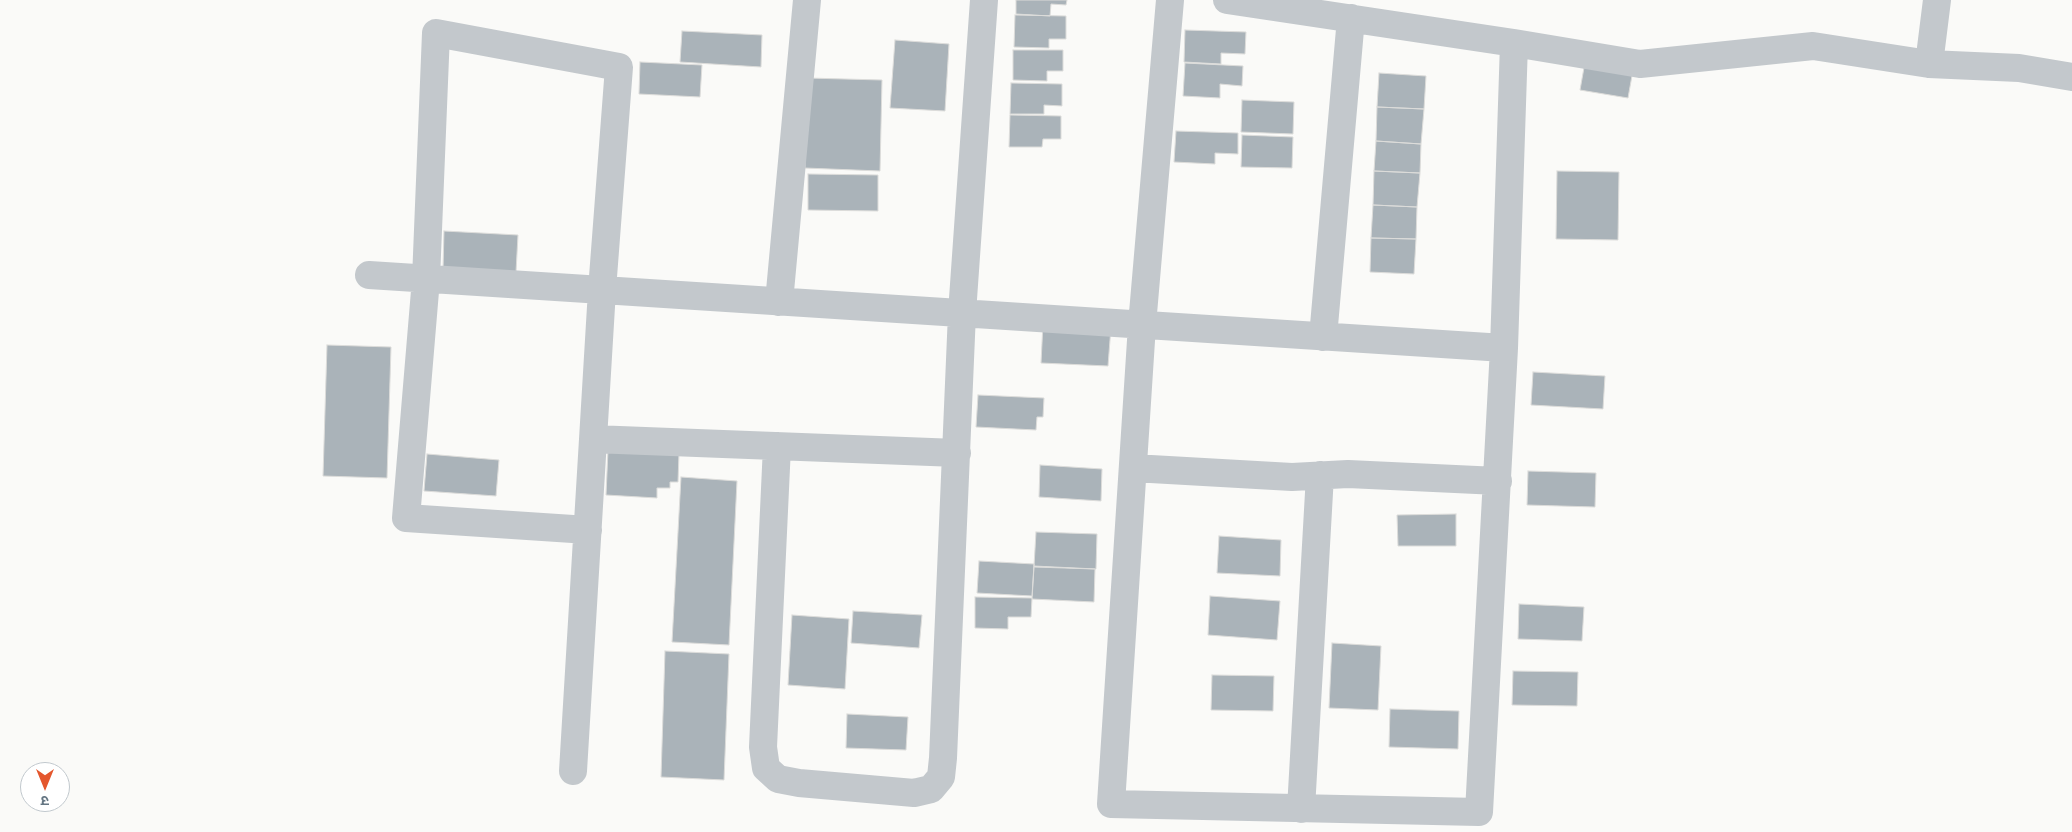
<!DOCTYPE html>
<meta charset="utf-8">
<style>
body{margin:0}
#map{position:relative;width:2072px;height:832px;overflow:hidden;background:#fafaf8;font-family:Commissioner,"Noto Sans Devanagari",sans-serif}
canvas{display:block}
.north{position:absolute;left:20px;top:762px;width:50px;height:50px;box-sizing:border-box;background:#fff;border:1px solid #c1c8cd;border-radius:50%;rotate:180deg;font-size:14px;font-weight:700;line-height:20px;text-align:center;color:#657683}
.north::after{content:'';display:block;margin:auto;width:18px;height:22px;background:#e4572e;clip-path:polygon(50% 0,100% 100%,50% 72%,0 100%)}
</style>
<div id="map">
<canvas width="2072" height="832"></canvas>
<div class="north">उ</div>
</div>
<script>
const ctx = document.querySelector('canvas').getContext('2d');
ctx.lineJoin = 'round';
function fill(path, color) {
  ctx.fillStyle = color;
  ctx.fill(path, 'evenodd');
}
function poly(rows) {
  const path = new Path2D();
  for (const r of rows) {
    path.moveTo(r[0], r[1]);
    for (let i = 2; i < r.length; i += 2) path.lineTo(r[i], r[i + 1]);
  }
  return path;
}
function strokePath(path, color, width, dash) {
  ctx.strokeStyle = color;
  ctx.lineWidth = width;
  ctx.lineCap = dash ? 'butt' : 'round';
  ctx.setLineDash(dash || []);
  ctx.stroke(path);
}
const building = poly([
 [1016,0,1067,0,1066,5,1051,4,1050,16,1016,14,1016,0],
 [1015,15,1066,16,1066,39,1049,39,1049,48,1014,47,1015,15],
 [1185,30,1246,32,1245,54,1221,53,1221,64,1184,62,1185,30],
 [682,31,762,35,761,67,680,62,682,31],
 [895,40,949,44,945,111,890,108,895,40],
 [1013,50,1063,50,1063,71,1047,71,1047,81,1013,80,1013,50],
 [640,62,702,65,700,97,639,94,640,62],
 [1585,62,1633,70,1628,98,1580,90,1585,62],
 [1185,63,1243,66,1242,86,1220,84,1220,98,1183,96,1185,63],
 [1379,73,1426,76,1424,109,1377,107,1379,73],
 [807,78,882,80,880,171,805,168,807,78],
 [1011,83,1062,84,1062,106,1044,105,1044,114,1010,114,1011,83],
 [1242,100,1294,102,1293,134,1241,132,1242,100],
 [1377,107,1424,109,1421,144,1376,141,1377,107],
 [1010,115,1061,116,1061,139,1043,139,1042,147,1009,147,1010,115],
 [1176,131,1238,133,1238,154,1215,153,1215,164,1174,162,1176,131],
 [1242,135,1293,137,1292,168,1241,167,1242,135],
 [1376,141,1421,144,1420,173,1374,171,1376,141],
 [1374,171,1420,173,1417,207,1373,205,1374,171],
 [1557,171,1619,172,1618,240,1556,239,1557,171],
 [808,174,878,175,878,211,808,210,808,174],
 [1373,205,1417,207,1416,239,1371,238,1373,205],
 [444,231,518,235,516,272,443,269,444,231],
 [1371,238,1416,239,1414,274,1370,272,1371,238],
 [1043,323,1111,327,1108,366,1041,363,1043,323],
 [327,345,391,347,387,478,323,476,327,345],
 [1533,372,1605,376,1603,409,1531,405,1533,372],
 [978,395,1044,398,1043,417,1037,417,1036,430,976,427,978,395],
 [608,450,679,453,678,482,670,482,670,488,657,488,657,498,606,495,608,450],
 [427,454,499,460,496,496,424,491,427,454],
 [1040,465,1102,469,1101,501,1039,497,1040,465],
 [1528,471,1596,473,1595,507,1527,505,1528,471],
 [681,477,737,481,729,645,672,642,681,477],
 [1456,514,1456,546,1398,546,1397,515,1456,514],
 [1036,532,1097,534,1096,569,1034,566,1036,532],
 [1219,536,1281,540,1280,576,1217,573,1219,536],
 [979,561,1034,564,1032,596,977,593,979,561],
 [1034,567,1095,569,1094,602,1032,599,1034,567],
 [1210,596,1280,601,1277,640,1208,635,1210,596],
 [975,597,1032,598,1031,617,1008,617,1008,629,975,628,975,597],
 [1519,604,1584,607,1582,641,1518,639,1519,604],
 [853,611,922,615,919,648,851,643,853,611],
 [792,615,849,619,845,689,788,685,792,615],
 [1332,643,1381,646,1378,710,1329,708,1332,643],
 [665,651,729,654,724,780,661,777,665,651],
 [1513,671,1578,672,1577,706,1512,705,1513,671],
 [1212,675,1274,676,1273,711,1211,710,1212,675],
 [1390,709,1459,711,1458,749,1389,747,1390,709],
 [847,714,908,717,906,750,846,748,847,714]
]);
fill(building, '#aab3b9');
strokePath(building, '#dcdcda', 1);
strokePath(poly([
 [1170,0,1142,325,1111,804,1479,812,1504,348],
 [1227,0,1514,43],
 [1929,64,1937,0],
 [369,275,1504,348,1514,43,1640,64,1813,46,1929,64,2019,68,2072,77],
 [779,302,807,0],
 [1323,337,1351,18],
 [593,439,957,453],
 [777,446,763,747,766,768,778,779,799,783,914,793,931,789,941,777,943,758,962,313,984,0],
 [1133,468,1292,477,1348,474,1498,481],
 [573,771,602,290,619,67,436,33,426,279,406,518,588,530],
 [1301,809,1320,475]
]), '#c3c8cc', 28);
</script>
